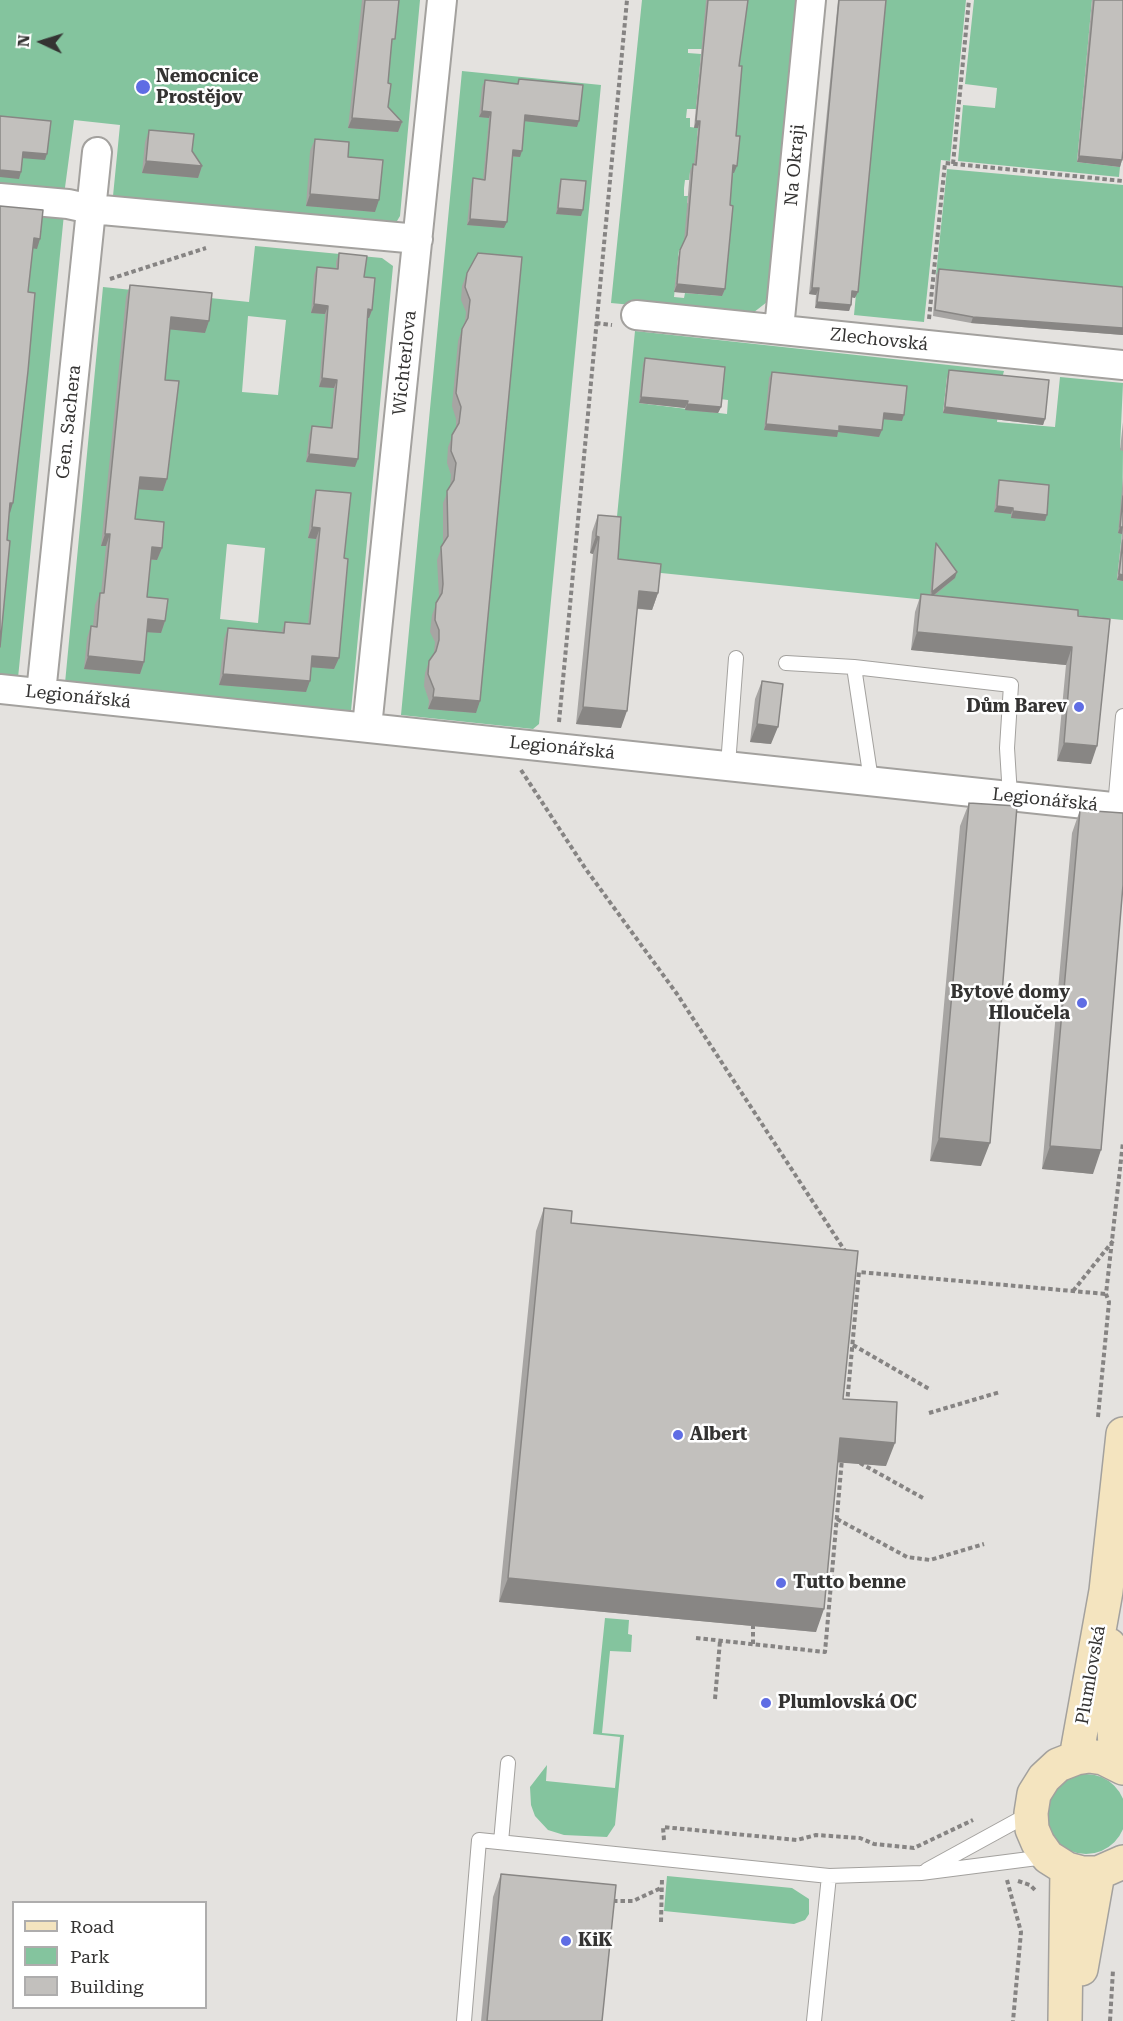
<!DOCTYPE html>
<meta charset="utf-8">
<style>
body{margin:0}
#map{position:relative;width:1123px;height:2021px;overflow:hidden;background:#e4e2df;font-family:"Roboto Serif",serif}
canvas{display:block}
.legend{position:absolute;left:12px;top:1901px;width:195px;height:108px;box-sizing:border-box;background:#fff;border:2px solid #aeadad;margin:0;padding:8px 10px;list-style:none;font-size:18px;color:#343332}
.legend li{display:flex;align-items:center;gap:12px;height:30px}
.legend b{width:30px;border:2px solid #aeadad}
.north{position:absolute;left:12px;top:12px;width:60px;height:60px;-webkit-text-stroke:4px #fff;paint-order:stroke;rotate:274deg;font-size:16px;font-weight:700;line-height:24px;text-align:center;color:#343332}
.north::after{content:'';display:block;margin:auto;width:21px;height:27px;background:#343332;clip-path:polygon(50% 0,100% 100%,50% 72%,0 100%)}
</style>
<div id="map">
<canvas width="1123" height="2021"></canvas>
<ul class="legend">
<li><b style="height:8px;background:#f4e4bf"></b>Road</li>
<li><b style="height:16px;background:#84c49e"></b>Park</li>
<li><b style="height:16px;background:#c2c0bd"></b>Building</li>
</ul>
<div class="north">N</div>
</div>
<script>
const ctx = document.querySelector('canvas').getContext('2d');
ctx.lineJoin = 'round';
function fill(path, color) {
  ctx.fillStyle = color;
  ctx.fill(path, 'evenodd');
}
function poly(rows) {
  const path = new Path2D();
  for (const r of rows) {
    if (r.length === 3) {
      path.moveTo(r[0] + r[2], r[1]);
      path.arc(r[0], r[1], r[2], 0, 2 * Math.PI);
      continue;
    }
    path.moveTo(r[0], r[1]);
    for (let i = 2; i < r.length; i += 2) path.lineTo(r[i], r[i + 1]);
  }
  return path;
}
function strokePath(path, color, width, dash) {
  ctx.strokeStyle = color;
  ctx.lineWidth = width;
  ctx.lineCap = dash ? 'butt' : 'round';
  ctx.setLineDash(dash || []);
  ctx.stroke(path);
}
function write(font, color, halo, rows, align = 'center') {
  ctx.font = font + ' "Roboto Serif",serif';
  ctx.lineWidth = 5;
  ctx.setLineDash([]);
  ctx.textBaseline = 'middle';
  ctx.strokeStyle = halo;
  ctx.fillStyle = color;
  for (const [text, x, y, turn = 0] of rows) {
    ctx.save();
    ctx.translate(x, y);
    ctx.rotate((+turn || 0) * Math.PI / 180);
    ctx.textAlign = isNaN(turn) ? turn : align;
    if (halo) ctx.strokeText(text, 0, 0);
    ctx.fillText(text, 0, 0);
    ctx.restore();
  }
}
fill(poly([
 [0,0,420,0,400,216,397,221,392,225,118,199,113,196,120,125,74,120,64,195,0,189],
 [642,0,707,0,702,49,688,49,688,53,701,54,696,109,687,109,686,118,690,118,690,127,698,128,694,172,690,172,689,180,685,180,684,188,684,196,688,196,687,203,690,204,687,242,683,242,683,250,679,250,674,297,684,298,685,293,722,296,731,173,734,173,736,73,747,5,744,0,805,0,776,295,749,316,611,303],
 [884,0,966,0,950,161,941,160,924,322,854,315],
 [974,0,1092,0,1077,162,1120,167,1119,177,958,161,963,105,995,108,997,88,965,84],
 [462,71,601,85,539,724,533,729,401,715],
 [947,169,1123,185,1123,293,936,275],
 [0,208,64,214,18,678,0,676],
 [255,246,382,258,393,266,351,711,65,683,103,287,249,302],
 [248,316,286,320,278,395,242,392],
 [227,544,265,548,258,623,220,619],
 [635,331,1004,371,1001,382,947,377,943,413,998,413,997,422,1055,427,1060,377,1123,383,1120,448,1123,449,1122,533,1117,580,1123,581,1123,620,612,568],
 [720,399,728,400,727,414,639,403],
 [605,1618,629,1620,628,1634,632,1635,631,1652,610,1651,602,1733,624,1735,615,1825,607,1837,564,1835,548,1830,535,1816,531,1805,530,1787,547,1765,546,1781,615,1788,620,1737,593,1734],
 [1086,1814,40],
 [667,1876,792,1888,809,1899,809,1914,805,1920,794,1924,664,1911]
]), '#84c49e');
const lane = poly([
 [786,663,854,667,1011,685,1007,748,1010,796],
 [854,667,871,780],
 [728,765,736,658],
 [1115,807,1123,716],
 [501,1842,508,1763],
 [927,1870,1031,1813],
 [464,2021,479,1840,829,1876,921,1873,1045,1857],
 [814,2021,829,1876]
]);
const street = poly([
 [0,198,68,204,91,209,418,239],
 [636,315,1123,365],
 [779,329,811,0],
 [0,689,1123,808],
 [41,693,97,152],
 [367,727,442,0]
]);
const secondary = poly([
 [1109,1645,1116,1763],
 [1076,1758,1106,1591,1123,1434],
 [1123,1768,1103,1758,1089,1756,1076,1758,1058,1765,1044,1778,1034,1794,1031,1813,1032,1829,1038,1843,1048,1857,1067,1869,1082,1873,1098,1873,1123,1862],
 [1081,1969,1098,1873],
 [1065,2021,1067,1869]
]);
strokePath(lane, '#a3a19e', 16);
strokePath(street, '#a3a19e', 32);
strokePath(secondary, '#a3a19e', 36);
strokePath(poly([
 [953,164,969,0],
 [110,279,206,248],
 [929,319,945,163,1123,181],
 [596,323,612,325],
 [559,722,627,0],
 [521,770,585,868,677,994,847,1254],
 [1073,1291,1113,1241],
 [853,1345,931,1390],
 [847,1404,859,1272,1106,1294],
 [929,1413,1000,1392],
 [1098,1417,1109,1302,1106,1294,1123,1142],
 [860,1463,923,1498],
 [837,1519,907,1557,930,1560,984,1544],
 [696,1638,825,1652,842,1459],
 [753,1644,753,1626],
 [715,1699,720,1641],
 [664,1840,663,1827,797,1840,816,1835,860,1838,874,1844,914,1848,973,1820],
 [1007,1880,1021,1932,1013,2021],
 [1018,1881,1030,1885,1037,1892],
 [613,1901,633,1901,661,1888],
 [661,1922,662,1878],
 [1110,2021,1113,1970]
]), '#868483', 4, [4.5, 3]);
strokePath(lane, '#fff', 14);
strokePath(street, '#fff', 28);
strokePath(secondary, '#f4e4bf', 33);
fill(poly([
 [362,0,399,0,391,50,388,83,388,107,402,122,398,132,348,128],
 [706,0,748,0,739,66,734,173,733,173,730,205,725,289,722,296,674,292,678,257,684,241,690,171,693,164,694,164,698,128,694,128],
 [838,0,886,0,855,298,852,297,851,305,849,311,815,308,816,295,809,294],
 [1092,0,1123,0,1122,160,1120,167,1077,162],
 [519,79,577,127,525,121,520,157,513,157,504,228,467,225,471,185,473,178,483,179,489,118,479,117,482,87,485,80,517,84],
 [149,130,192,151,202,166,198,178,142,173,145,142],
 [315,139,348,157,375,212,306,206,310,151],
 [561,179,581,216,556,214,559,185],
 [339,253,364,277,372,310,369,318,368,318,355,467,306,462,309,435,312,426,330,428,334,388,319,387,325,314,311,313,314,275,317,267,336,268,336,262],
 [478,253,476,713,428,709,429,701,424,686,425,673,429,661,434,655,434,652,435,642,430,632,432,615,439,596,437,560,443,543,443,503,450,486,451,475,447,463,448,447,456,427,456,419,452,406,458,341,465,321,466,312,461,300,462,286,467,273],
 [939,269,1123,287,1123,335,971,323,933,316,936,275],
 [130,285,205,333,169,329,165,380,167,479,163,491,139,489,135,519,162,548,157,560,151,560,147,597,165,621,161,633,147,632,144,662,140,674,84,669,87,638,91,626,93,626,95,605,100,593,101,593,106,546,101,546,126,297],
 [645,358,721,407,718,413,685,410,685,408,639,403,643,364],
 [949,370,1045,419,1043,425,943,413,947,377],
 [772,372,902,421,883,419,879,437,838,432,837,437,764,430,769,378],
 [1123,422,1123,451,1120,450],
 [1123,477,1123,581,1117,580,1122,534,1118,533],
 [999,480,1045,521,1011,518,1011,514,994,512,997,486],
 [316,490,344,558,339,658,334,669,311,667,306,692,219,685,224,639,228,628,281,633,285,622,308,624,316,539,308,538,312,501],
 [598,515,618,559,658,593,652,610,637,609,621,728,576,724,593,554,590,553,592,532],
 [936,543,955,578,934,596,1078,616,1091,764,1057,761,1066,665,911,650,915,612,921,594,930,595,934,550],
 [762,681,771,744,750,742,755,699],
 [969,803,981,1166,930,1161,960,826],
 [1080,810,1093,1174,1042,1169,1072,833],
 [544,1208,571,1223,843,1399,886,1466,838,1462,816,1632,499,1602,536,1231],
 [501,1874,602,2021,481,2021,493,1897]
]), '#a7a5a3');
fill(poly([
 [482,111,491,112,489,118,479,117],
 [525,115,579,121,577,127,523,121],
 [352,118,402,122,398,132,348,128],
 [696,121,700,121,698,128,694,128],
 [513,150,522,151,520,157,511,156],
 [23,152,47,154,45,160,21,158],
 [1079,156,1122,160,1120,167,1077,162],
 [146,161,202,166,198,178,142,173],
 [733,165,737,166,734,173,731,173],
 [0,170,21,172,19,179,0,177],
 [310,194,379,200,375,212,306,206],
 [558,208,583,210,581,216,556,214],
 [470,219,507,222,504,228,467,225],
 [34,238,40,239,37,249,31,248],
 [677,284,725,289,722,296,674,292],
 [812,288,819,288,816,295,809,294],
 [852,291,858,292,855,298,850,297],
 [817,302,851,305,849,311,815,308],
 [314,304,328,306,325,314,311,313],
 [368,309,372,310,369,318,365,318],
 [171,317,209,321,205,333,166,329],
 [973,317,1123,328,1123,335,971,323],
 [322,378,337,380,334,388,319,387],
 [641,397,688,401,685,408,639,403],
 [687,404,721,407,718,413,685,410],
 [945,407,1045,419,1043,425,943,413],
 [884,413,904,415,902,421,881,419],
 [766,424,839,426,882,430,879,437,838,432,837,437,764,430],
 [309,454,358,459,355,467,306,462],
 [140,477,167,479,163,491,135,489],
 [10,503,13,503,10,513,6,513],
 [997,506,1013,508,1011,514,994,512],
 [1013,511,1047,515,1045,521,1011,518],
 [312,527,320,528,316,539,308,538],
 [1120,527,1123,527,1122,534,1118,533],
 [105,534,110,534,106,546,101,546],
 [596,536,599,537,593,554,590,553],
 [152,547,162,548,157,560,148,559],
 [957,572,955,578,930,598,932,592],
 [1119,574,1123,575,1123,581,1117,580],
 [639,591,658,593,652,610,633,608],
 [148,619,165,621,161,633,144,632],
 [917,632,1072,647,1066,665,911,650],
 [88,656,144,662,140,674,84,669],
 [312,656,339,658,334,669,308,667],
 [223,674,310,681,306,692,219,685],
 [433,697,480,701,476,713,428,709],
 [583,707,627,711,621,728,576,724],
 [757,724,778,727,771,744,750,742],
 [1064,743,1097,746,1091,764,1057,761],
 [939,1138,990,1143,981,1166,930,1161],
 [1050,1146,1101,1150,1093,1174,1042,1169],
 [840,1438,895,1443,886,1466,832,1462],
 [508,1578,824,1609,816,1632,499,1602]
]), '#888684');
const building = poly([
 [365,0,399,0,395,39,392,39,388,83,391,84,388,107,402,122,352,118,365,0],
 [708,0,748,0,739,66,742,66,736,136,740,136,737,166,733,165,730,205,733,206,725,289,677,284,680,250,687,235,693,164,696,165,700,121,696,121,708,0],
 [839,0,886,0,858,292,852,291,851,305,817,302,819,288,812,288,839,0],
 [1094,0,1123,0,1123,150,1122,160,1079,156,1094,0],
 [519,79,583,85,579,121,525,115,522,151,513,150,507,222,470,219,473,178,485,180,491,112,482,111,485,80,518,84,519,79],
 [0,116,51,121,47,154,23,152,21,172,0,170,0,116],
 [149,130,194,134,192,151,202,166,146,161,149,130],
 [315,139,349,142,348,157,383,160,379,200,310,194,315,139],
 [561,179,586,181,583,210,558,208,561,179],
 [0,206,43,210,40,239,34,238,28,292,35,293,28,371,13,503,10,503,7,540,10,541,0,647,0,206],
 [339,253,367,256,364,277,375,278,372,310,368,309,358,459,309,454,312,426,332,428,337,380,322,378,328,306,314,304,317,267,338,269,339,253],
 [478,253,522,257,480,701,433,697,434,689,428,674,429,661,436,651,439,640,439,630,435,620,436,603,442,593,443,584,441,547,448,536,447,491,454,480,456,463,451,451,452,435,459,423,461,407,456,393,462,329,468,318,470,300,465,287,467,273,478,253],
 [939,269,1123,287,1123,328,973,317,935,310,939,269],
 [130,285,212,293,209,321,171,317,165,380,179,381,167,479,140,477,135,519,164,522,162,548,152,547,147,597,168,599,165,621,148,619,144,662,88,656,91,626,97,627,100,593,104,593,110,534,105,534,130,285],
 [645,358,725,367,721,407,687,404,688,401,641,397,645,358],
 [949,370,1049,380,1045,419,945,407,949,370],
 [772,372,907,386,904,415,884,413,882,430,839,426,839,431,766,424,772,372],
 [999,480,1049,485,1047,515,1013,511,1013,508,997,506,999,480],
 [316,490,351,493,344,558,348,559,339,658,312,656,310,681,223,674,228,628,284,633,285,622,310,624,320,528,312,527,316,490],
 [1123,496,1123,527,1120,527,1123,496],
 [598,515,621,517,618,559,661,564,658,593,639,591,627,711,583,707,599,537,596,536,598,515],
 [1123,540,1123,575,1119,574,1123,540],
 [936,543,957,572,932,592,936,543],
 [921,594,1078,610,1078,616,1110,619,1097,746,1064,743,1072,647,917,632,921,594],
 [762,681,783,684,778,727,757,724,762,681],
 [969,803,1017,806,990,1143,939,1138,969,803],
 [1080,810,1123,813,1123,885,1101,1150,1050,1146,1080,810],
 [544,1208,572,1211,571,1223,858,1251,843,1399,897,1402,895,1443,840,1438,824,1609,508,1578,544,1208],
 [501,1874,616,1885,602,2021,487,2021,501,1874]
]);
fill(building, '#c2c0bd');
strokePath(building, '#888684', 1.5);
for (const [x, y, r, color] of [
 [143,87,8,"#5f6de4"],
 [1079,707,6,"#5f6de4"],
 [1082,1003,6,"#5f6de4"],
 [678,1435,6,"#5f6de4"],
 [781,1583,6,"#5f6de4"],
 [766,1703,6,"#5f6de4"],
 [566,1941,6,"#5f6de4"]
]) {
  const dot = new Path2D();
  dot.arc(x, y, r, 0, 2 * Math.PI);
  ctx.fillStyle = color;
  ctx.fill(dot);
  strokePath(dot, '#fff', 2);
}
write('bold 18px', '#343332', '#fff', [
 ["Nemocnice",156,77],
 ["Prostějov",156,98],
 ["Dům Barev",1067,707,"right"],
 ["Bytové domy",1070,993,"right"],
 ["Hloučela",1070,1014,"right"],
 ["Albert",690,1435],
 ["Tutto benne",793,1583],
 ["Plumlovská OC",778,1703],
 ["KiK",578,1941]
], 'left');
write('18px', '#343332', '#fff', [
 ["Na Okraji",795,165,-85],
 ["Zlechovská",879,340,6],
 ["Wichterlova",405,363,-84],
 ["Gen. Sachera",69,422,-84],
 ["Legionářská",78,697,6],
 ["Legionářská",562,748,6],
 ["Legionářská",1045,800,6],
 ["Plumlovská",1091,1675,-80]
]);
</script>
